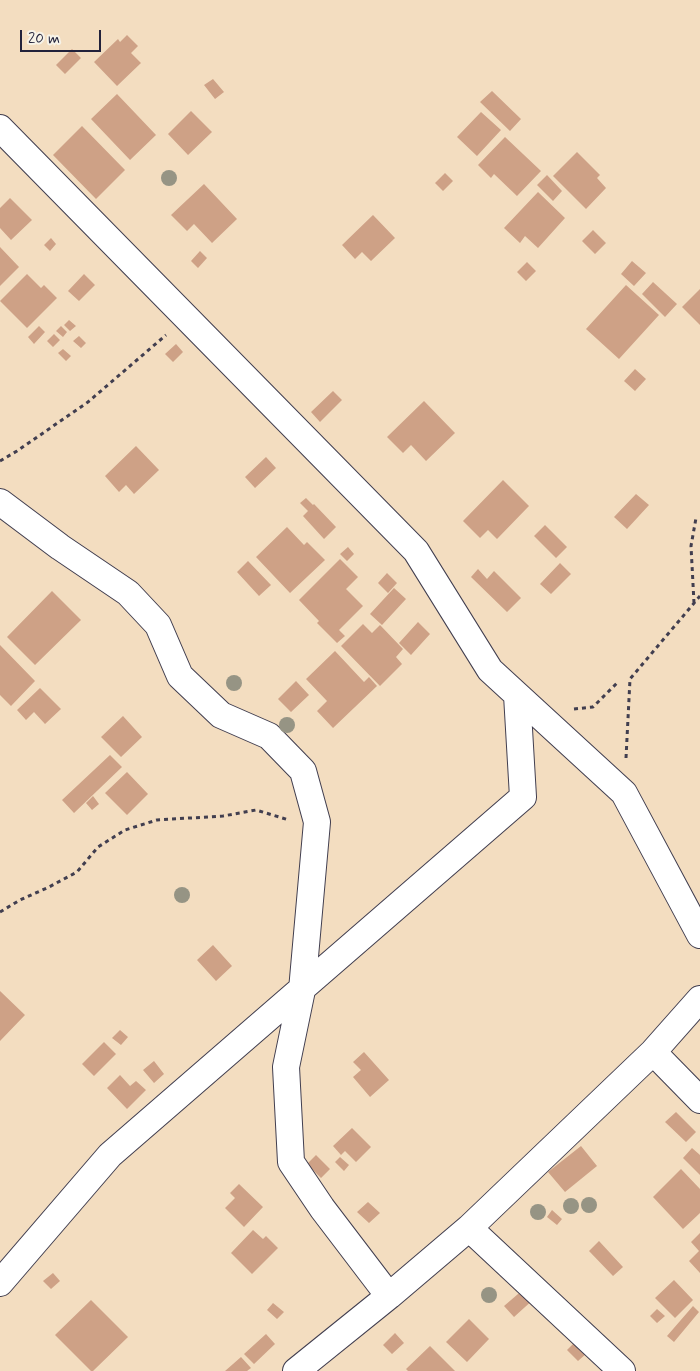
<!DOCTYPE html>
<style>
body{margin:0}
#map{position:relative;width:700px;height:1371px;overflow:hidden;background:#f3ddc0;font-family:Mynerve,sans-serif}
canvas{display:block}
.scale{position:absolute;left:20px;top:30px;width:81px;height:22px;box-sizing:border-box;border:2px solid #22223b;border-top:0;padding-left:6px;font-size:15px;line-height:18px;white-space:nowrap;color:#22223b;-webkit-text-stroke:4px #f7f3e8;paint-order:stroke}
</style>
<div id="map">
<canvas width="700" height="1371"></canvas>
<div class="scale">20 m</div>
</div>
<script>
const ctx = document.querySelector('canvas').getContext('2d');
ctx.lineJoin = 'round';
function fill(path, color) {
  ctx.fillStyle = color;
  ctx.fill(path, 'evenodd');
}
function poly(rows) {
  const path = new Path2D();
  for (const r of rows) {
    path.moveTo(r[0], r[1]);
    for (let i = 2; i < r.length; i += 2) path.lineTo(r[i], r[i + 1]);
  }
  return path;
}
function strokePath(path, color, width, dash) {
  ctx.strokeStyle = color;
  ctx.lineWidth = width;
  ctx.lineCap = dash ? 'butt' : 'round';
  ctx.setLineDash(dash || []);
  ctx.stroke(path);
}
fill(poly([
 [127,35,138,46,131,53,141,63,117,86,94,62,118,39,120,42],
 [72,49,81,58,65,74,56,65],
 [213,79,224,92,215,99,204,85],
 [492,91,521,119,510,131,480,102],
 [117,94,156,135,130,160,91,119],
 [191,111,212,132,188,155,168,134],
 [481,112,501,130,477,156,457,137],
 [82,126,125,170,96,199,53,155],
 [505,137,541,171,517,196,494,174,491,178,478,165],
 [577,152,600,175,597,178,606,188,586,209,553,176],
 [445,173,453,181,443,191,435,183],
 [547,175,562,191,553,201,537,185],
 [204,184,237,219,212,243,194,224,187,231,171,215],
 [538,192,565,218,538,248,525,236,520,243,504,228],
 [10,198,32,220,11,240,0,228,0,208],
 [373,215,395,238,371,261,362,252,355,259,342,245],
 [593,230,606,243,595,254,582,241],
 [51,238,56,244,50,251,44,245],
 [0,247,19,267,0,286],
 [200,251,207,258,198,268,191,261],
 [632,261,646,273,634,286,621,274],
 [527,262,536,271,526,281,517,272],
 [27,274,41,288,44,285,57,298,27,328,0,301],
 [84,274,95,285,79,301,68,291],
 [653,282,677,304,665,317,642,294],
 [626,285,659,315,619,359,586,329],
 [700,289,700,325,682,307],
 [69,320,76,326,70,331,64,325],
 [39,326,45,332,34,344,28,337],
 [61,326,67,332,63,337,56,331],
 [54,334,60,340,53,347,47,341],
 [79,336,86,343,81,348,73,341],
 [176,344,183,352,173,362,165,354],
 [63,349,71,356,66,361,58,353],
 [635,369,646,379,635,391,624,381],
 [333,391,342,400,320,422,311,412],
 [424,401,455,433,426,461,411,445,403,453,387,437],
 [136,446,159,470,134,494,126,485,119,492,105,476],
 [266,457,276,468,255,488,245,477],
 [503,480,529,506,497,539,488,530,480,538,463,521],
 [636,494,649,505,627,529,614,517],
 [306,498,313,505,314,504,336,527,324,539,303,516,308,511,300,503],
 [545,525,567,547,556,558,534,536],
 [287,527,304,545,307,542,325,560,290,593,256,557],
 [348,547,354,554,347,561,340,554],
 [340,559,358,577,346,589,363,606,339,630,345,636,337,643,317,623,319,621,299,600],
 [248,561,271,585,259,596,237,572],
 [560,563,571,574,551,594,540,584],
 [478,569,487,579,494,571,521,598,507,612,471,577],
 [387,573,397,583,388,593,378,583],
 [394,588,406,599,382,625,370,614],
 [52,591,81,620,35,665,7,637],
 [418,622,430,634,411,655,399,643],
 [363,624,372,633,380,625,403,649,396,657,402,664,380,686,341,646],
 [0,645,35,681,11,706,0,695],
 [335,651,364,682,369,677,377,686,333,728,317,711,327,701,306,679],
 [296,681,309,695,291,712,278,699],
 [40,688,61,709,45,724,34,712,26,720,17,710],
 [123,716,142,737,121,757,101,737],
 [110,755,122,767,74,813,62,800],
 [127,772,148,794,127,815,105,793],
 [93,796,99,804,92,810,86,803],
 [213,945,232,966,216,981,197,960],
 [0,991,25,1015,0,1041],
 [120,1030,128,1037,121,1045,112,1038],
 [104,1042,116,1054,94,1076,82,1064],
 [364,1052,389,1080,370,1097,353,1077,361,1070,353,1062],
 [154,1061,164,1074,154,1083,143,1070],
 [120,1075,130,1086,136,1081,146,1090,127,1109,107,1088],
 [676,1112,696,1132,686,1142,665,1122],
 [352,1128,371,1147,356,1162,345,1151,341,1155,333,1146],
 [581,1146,597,1166,565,1192,548,1172],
 [692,1148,700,1155,700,1175,683,1158],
 [316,1155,330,1169,321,1178,307,1164],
 [340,1157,349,1165,344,1171,335,1162],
 [681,1169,700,1189,700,1213,683,1229,653,1197],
 [239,1184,263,1207,244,1227,225,1208,235,1198,230,1193],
 [368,1202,380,1213,369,1223,357,1212],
 [552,1210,562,1219,557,1225,547,1217],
 [253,1230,263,1239,266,1236,278,1248,252,1274,231,1253],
 [700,1233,700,1273,689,1261,699,1251,691,1242],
 [599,1241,623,1267,613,1276,589,1251],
 [53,1273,60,1281,51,1289,43,1281],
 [674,1280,693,1300,675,1318,655,1298],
 [525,1288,535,1298,514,1317,504,1306],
 [91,1300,128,1337,93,1371,91,1371,55,1335],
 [273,1303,284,1312,277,1319,267,1310],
 [693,1306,699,1312,674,1342,667,1336],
 [657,1309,665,1316,657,1323,650,1316],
 [469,1319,489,1339,467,1362,446,1342],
 [395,1333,404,1343,392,1354,383,1345],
 [266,1334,275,1344,254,1364,244,1354],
 [575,1342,587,1353,578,1361,567,1350],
 [430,1346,455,1371,408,1371,406,1369],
 [241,1357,251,1368,247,1371,225,1371]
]), '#cea186');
const minor = poly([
 [0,128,416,551,490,670,624,793,700,935],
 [0,502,60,547,128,593,158,625,180,676,221,715,269,736,303,771,317,822,302,990,286,1067,291,1162,322,1208,389,1296],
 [653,1052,700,1100],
 [469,1228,622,1371],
 [0,1283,110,1155,523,797,517,695],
 [296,1371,389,1296,469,1228,653,1052,700,999]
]);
strokePath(minor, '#413e4f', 28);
strokePath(poly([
 [0,461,17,451,88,402,166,335],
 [694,603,691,546,696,518],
 [574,709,593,707,618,682],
 [626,758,630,679,700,596],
 [0,912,20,900,49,887,77,872,98,847,125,830,157,820,223,816,256,810,289,820]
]), '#413e4f', 3, [4, 4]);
strokePath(minor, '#fff', 26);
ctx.fillStyle = '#969484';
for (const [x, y] of [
 [169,178],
 [234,683],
 [287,725],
 [182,895],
 [589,1205],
 [571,1206],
 [538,1212],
 [489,1295]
]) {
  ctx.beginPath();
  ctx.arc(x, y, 8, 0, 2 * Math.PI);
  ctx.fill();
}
</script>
